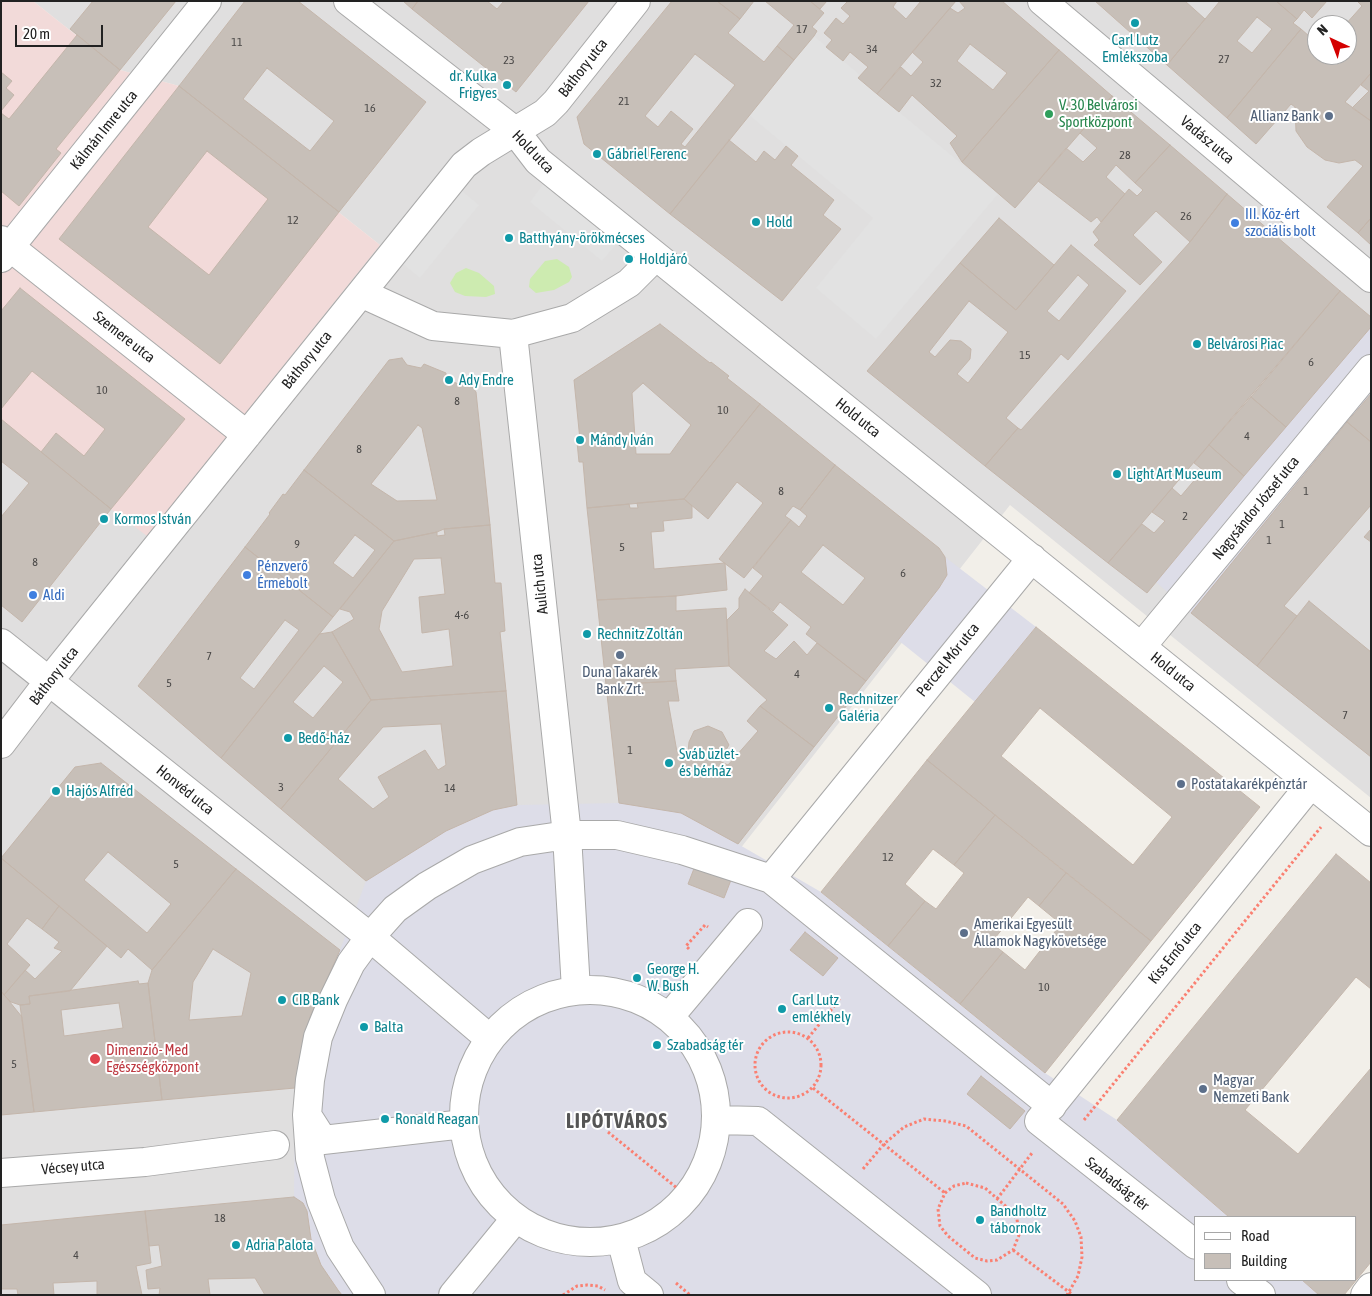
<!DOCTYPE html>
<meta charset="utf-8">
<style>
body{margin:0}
#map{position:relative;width:1372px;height:1296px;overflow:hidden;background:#f2efe9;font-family:"Asap Condensed",sans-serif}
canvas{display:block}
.frame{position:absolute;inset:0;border:2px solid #222;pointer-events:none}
.legend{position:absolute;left:1194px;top:1216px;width:162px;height:65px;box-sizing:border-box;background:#fff;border:1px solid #a7a7a7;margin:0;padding:6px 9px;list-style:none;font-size:15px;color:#222}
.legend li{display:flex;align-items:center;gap:10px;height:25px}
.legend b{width:25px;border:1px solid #a7a7a7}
.north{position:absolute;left:1307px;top:15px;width:50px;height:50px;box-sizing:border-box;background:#fff;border:1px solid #a7a7a7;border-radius:50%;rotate:317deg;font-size:14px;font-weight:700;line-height:20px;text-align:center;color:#222}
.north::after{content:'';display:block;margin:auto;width:18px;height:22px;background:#d40000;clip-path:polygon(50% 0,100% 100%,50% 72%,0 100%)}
.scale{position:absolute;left:15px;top:25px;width:88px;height:22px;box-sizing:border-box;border:2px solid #222;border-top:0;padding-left:6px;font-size:15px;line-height:18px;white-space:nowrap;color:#222;-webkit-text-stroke:4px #fff;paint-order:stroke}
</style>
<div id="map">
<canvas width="1372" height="1296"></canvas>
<div class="frame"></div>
<ul class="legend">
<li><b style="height:6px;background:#fff"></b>Road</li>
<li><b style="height:14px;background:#c7bfb8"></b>Building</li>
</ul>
<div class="north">N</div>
<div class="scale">20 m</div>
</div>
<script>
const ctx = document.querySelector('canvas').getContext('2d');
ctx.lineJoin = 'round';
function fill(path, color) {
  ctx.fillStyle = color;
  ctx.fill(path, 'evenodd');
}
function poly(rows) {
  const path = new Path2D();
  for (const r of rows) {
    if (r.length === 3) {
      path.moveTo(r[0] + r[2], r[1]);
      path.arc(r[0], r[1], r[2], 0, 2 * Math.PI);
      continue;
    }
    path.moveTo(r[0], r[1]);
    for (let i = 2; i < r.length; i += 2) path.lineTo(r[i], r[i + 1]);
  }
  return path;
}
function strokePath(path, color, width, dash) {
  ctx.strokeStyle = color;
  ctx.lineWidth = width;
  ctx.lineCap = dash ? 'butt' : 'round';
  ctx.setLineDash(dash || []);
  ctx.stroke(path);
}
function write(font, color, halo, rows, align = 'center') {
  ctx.font = font + ' "Asap Condensed",sans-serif';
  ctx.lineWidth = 4;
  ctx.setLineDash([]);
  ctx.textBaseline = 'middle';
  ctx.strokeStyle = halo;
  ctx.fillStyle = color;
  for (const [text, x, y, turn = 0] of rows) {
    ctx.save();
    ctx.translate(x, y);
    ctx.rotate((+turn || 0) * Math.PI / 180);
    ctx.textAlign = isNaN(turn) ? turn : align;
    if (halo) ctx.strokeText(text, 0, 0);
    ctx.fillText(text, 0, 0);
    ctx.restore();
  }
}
fill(poly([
 [33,1,1371,1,1371,798,1010,505,736,854,355,1295,1,1295,1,419,380,245,179,86,120,70],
 [1317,25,1347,25,1347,55,1317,55]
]), '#e0dfdf');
fill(poly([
 [1,1,33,1,120,70,179,86,380,245,147,536,111,509,1,419]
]), '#f2dad9');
fill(poly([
 [557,259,569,267,572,277,569,282,554,290,536,293,529,287,530,279,545,261],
 [466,268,479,273,494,286,495,294,486,297,465,296,455,292,450,283,456,273]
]), '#cdebb0');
fill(poly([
 [814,36,860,75,858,78,998,194,876,339,816,288,873,218,749,115],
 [552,172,627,232,602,261,530,202],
 [451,182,479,205,420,278,392,255]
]), '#e2e2e2');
fill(poly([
 [1371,327,1371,394,1191,613,1156,582,1244,476],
 [945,557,1036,627,975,702,898,640,939,588,947,575],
 [619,803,681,813,738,844,821,892,1045,1073,1117,1120,1229,1217,1196,1217,1196,1280,1302,1280,1319,1295,342,1295,338,1290,321,1265,311,1239,307,1211,303,1203,294,1197,295,1088,310,1017,340,950,366,881,446,831,493,810,517,805]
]), '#dddde8');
const building = poly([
 [93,1,176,1,120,70,70,29,93,1],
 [245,1,298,1,426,102,339,212,179,86,245,1],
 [267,68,334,121,310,151,243,99,267,68],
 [403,1,418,1,412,9,403,1],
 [418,1,487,1,497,9,504,1,589,1,516,92,412,9,418,1],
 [672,1,717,1,740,19,728,33,764,62,777,46,794,60,670,214,584,144,577,117,672,1],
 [695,54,735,85,685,147,681,144,693,129,671,111,658,127,645,116,695,54],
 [717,1,754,1,740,19,717,1],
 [765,1,810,1,824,13,812,27,817,31,814,36,794,60,777,46,794,25,765,1],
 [810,1,827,1,820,9,810,1],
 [848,1,897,1,893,7,906,19,921,1,956,1,877,94,858,78,868,67,850,52,843,61,826,47,832,40,824,33,836,18,843,24,850,16,841,8,848,1],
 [959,1,1002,1,1059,50,962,162,950,143,957,136,912,95,899,112,877,94,901,67,911,76,923,62,912,52,950,8,958,13,965,8,959,1],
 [970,44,1007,73,993,90,957,61,970,44],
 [1095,1,1185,1,1205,19,1167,65,1095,1],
 [1220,1,1276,1,1297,19,1293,23,1301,29,1227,118,1167,65,1220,1],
 [1257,17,1272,29,1252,53,1237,41,1257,17],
 [1276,1,1327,1,1312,18,1304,10,1297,19,1276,1],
 [1357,1,1371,1,1371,73,1345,102,1371,121,1371,218,1358,233,1327,207,1363,166,1355,160,1339,163,1325,160,1307,147,1296,131,1295,107,1291,104,1256,144,1227,118,1301,29,1317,43,1317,55,1347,55,1347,25,1345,25,1362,6,1357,1],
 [77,35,120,70,56,149,61,153,19,206,1,191,1,113,9,119,77,35],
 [1059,50,1112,96,1015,208,962,162,1059,50],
 [1,72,12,81,6,88,14,95,1,111,1,72],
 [1371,73,1371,121,1352,108,1369,91,1361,85,1371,73],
 [179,86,339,212,220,364,59,239,179,86],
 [207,151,268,199,209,275,148,227,207,151],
 [1112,96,1170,145,1135,183,1116,165,1106,177,1125,194,1101,222,1097,217,1091,222,1038,181,1066,148,1083,162,1097,148,1080,133,1112,96],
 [729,140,756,162,764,151,775,160,786,146,798,156,791,165,834,200,823,215,841,229,782,301,670,214,729,140],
 [1170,145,1227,194,1190,242,1156,211,1133,235,1162,262,1140,285,1094,245,1099,240,1093,232,1129,189,1137,196,1143,190,1135,183,1170,145],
 [1227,194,1340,291,1108,563,985,466,1018,428,1021,430,1190,242,1227,194],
 [999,218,1054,265,1016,310,960,263,999,218],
 [1371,218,1371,245,1358,233,1371,218],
 [1071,245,1126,291,1068,360,1061,354,1006,418,1018,428,985,466,867,371,960,263,1016,310,1071,245],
 [1078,275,1089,285,1059,321,1047,311,1078,275],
 [969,301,1008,332,968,383,957,374,970,359,971,349,961,341,950,340,935,357,929,352,969,301],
 [20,288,185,419,111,509,41,452,56,433,84,456,105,429,32,371,1,409,1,311,20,288],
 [1340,291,1371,317,1371,327,1286,427,1251,397,1340,291],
 [660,324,710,363,711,362,729,376,727,378,760,404,684,499,587,508,583,462,579,462,577,442,580,440,574,380,660,324],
 [643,383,691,425,670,454,636,454,632,393,643,383],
 [402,358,407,365,421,368,424,364,446,373,446,379,461,385,467,381,476,392,490,525,444,529,437,532,394,541,304,470,389,360,402,358],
 [418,425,422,428,437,500,397,501,371,484,418,425],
 [1371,394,1371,442,1347,422,1371,394],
 [1251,397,1286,427,1244,476,1209,445,1251,397],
 [760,404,835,465,800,510,793,506,785,516,791,520,744,578,719,559,763,503,737,482,708,519,684,499,760,404],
 [1,419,111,509,22,622,1,605,1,517,29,483,1,461,1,419],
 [1347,422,1371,442,1371,505,1284,606,1297,616,1257,666,1191,613,1347,422],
 [1209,445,1244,476,1147,593,1108,563,1142,524,1154,533,1165,521,1152,512,1172,488,1181,496,1203,470,1194,463,1209,445],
 [835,465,939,548,945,557,947,575,939,588,866,681,806,634,811,627,780,602,773,611,749,593,763,576,753,568,791,520,799,527,807,516,800,510,835,465],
 [823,545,865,578,843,605,801,572,823,545],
 [304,470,394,541,333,617,245,547,270,514,269,513,283,494,285,495,304,470],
 [355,535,375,550,353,578,333,563,355,535],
 [684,499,692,506,692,518,663,521,664,531,651,532,654,569,725,563,727,590,676,596,597,600,587,508,629,504,630,508,638,508,637,503,684,499],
 [490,525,495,583,501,583,505,631,500,632,506,691,371,700,332,632,354,619,350,612,340,609,394,541,437,532,437,536,445,535,444,529,490,525],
 [441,558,445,594,419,597,422,633,449,629,453,666,402,672,379,629,382,611,414,559,441,558],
 [1371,529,1371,542,1364,537,1371,529],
 [245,547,333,617,221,758,138,686,245,547],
 [285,620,299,630,254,689,240,678,285,620],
 [745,589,788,625,764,651,776,659,794,641,807,655,817,643,866,681,814,747,760,706,767,700,729,666,727,620,739,608,739,598,745,589],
 [676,596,676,611,726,608,729,666,675,669,676,681,606,685,597,600,676,596],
 [1309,601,1371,652,1371,757,1257,666,1309,601],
 [1036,627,1260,807,1151,941,927,760,1036,627],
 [1040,708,1172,817,1133,865,1001,756,1040,708],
 [332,632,371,700,281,809,221,758,319,634,332,632],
 [324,666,343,682,313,718,293,702,324,666],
 [676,681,679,701,668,701,677,752,688,752,689,742,694,731,708,726,722,732,729,745,719,761,728,765,758,731,747,721,760,706,814,747,738,844,681,813,619,803,606,685,676,681],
 [506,691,517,805,493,810,446,831,366,881,281,809,371,700,506,691],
 [441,724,446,765,438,770,425,750,378,777,389,797,373,809,338,779,383,727,441,724],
 [927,760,995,815,954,865,933,849,905,884,925,901,888,946,821,892,927,760],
 [101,763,236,869,152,970,128,949,121,958,1,858,75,767,101,763],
 [108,852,171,904,147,933,84,880,108,852],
 [995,815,1066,873,1039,906,1028,897,991,943,1003,952,960,1004,888,946,925,901,936,909,964,873,954,865,995,815],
 [1336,854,1371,883,1371,989,1356,977,1245,1110,1298,1154,1371,1068,1371,1262,1344,1295,1319,1295,1302,1280,1356,1280,1356,1217,1229,1217,1117,1120,1336,854],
 [1,858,59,906,42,929,27,918,7,944,30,965,4,995,1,991,1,858],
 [695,866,731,880,724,898,688,884,695,866],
 [236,869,340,950,310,1017,295,1088,162,1100,148,983,152,970,236,869],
 [213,949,251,973,242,1016,189,1020,193,982,213,949],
 [1066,873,1151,941,1045,1073,960,1004,1003,952,1025,970,1061,924,1039,906,1066,873],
 [59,906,107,946,70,991,29,996,30,1004,20,1005,11,1002,4,995,25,970,35,979,62,951,54,948,59,942,42,929,59,906],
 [805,932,838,958,823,976,790,950,805,932],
 [138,981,139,984,148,983,162,1100,34,1112,20,1005,30,1004,29,996,138,981],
 [119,1003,123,1028,64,1036,61,1010,119,1003],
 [1,991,22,1017,34,1112,1,1115,1,991],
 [981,1076,1025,1111,1010,1129,967,1094,981,1076],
 [294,1197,303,1203,307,1211,311,1239,321,1265,338,1290,342,1295,265,1295,255,1278,208,1279,210,1295,159,1295,160,1288,148,1289,146,1270,162,1266,159,1245,149,1246,145,1211,294,1197],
 [145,1211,151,1263,136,1266,142,1295,97,1295,97,1281,53,1283,54,1295,18,1295,17,1289,1,1289,1,1225,145,1211]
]);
fill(building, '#c7bfb8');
strokePath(building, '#c4b6ab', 1);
const minor = poly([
 [348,1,515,131,538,161,1371,832],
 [1042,1,1371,278],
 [1,240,247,435],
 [1,258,207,1],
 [361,293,433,326,513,334,572,318,629,283,656,256],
 [513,334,567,835,576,990],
 [1,643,370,937,490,1039],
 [1141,647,1371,369],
 [1,744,49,681,464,165,481,152,545,113,556,102,636,1],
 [771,879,1032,558],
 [590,1116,126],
 [670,1016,748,923],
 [307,1115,323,1140,464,1124],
 [717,1120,758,1121,977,1295],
 [1,1173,145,1162,275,1145],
 [621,1239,632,1281,649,1295],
 [1196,1245,1039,1121,1311,784],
 [1241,1280,1261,1295],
 [371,1295,340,1248,321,1200,310,1158,307,1115,310,1080,318,1037,333,1000,351,963,370,937,395,909,427,886,472,860,520,842,567,835,617,835,682,850,771,879,1052,1106],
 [453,1295,516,1218],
 [1365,1295,1371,1287]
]);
strokePath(minor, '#a9a9a9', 30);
strokePath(poly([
 [689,949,686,946,705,925,708,927],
 [788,1065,33],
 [808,1038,840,999],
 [813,1088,945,1193],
 [1084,1120,1321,827],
 [608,1132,688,1197],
 [863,1169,884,1144,904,1127,924,1119,945,1121,966,1126,1063,1204,1075,1221,1081,1237,1082,1257,1078,1276,1067,1295],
 [966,1183,985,1188,1010,1210,1017,1219,1019,1235,1013,1250,997,1260,987,1261,975,1258,948,1236,940,1226,938,1209,945,1193,954,1186,966,1183],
 [997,1199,1032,1153],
 [1013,1250,1073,1295],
 [676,1283,690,1295],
 [563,1295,577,1286,587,1285,598,1286,605,1290]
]), '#fa8072', 3, [2.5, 2.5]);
strokePath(minor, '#fff', 28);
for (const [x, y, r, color] of [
 [1135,23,5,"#0f9aa8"],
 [507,85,5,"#0f9aa8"],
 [1049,114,5,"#2e9e5b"],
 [1329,116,5,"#5c6f8a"],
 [597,154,5,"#0f9aa8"],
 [756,222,5,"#0f9aa8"],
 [1235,223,5,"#3f7fe0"],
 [509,238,5,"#0f9aa8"],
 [629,259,5,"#0f9aa8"],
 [1197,344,5,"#0f9aa8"],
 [449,380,5,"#0f9aa8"],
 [580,440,5,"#0f9aa8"],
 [1117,474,5,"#0f9aa8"],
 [104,519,5,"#0f9aa8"],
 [247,575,5,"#3f7fe0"],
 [33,595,5,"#3f7fe0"],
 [587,634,5,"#0f9aa8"],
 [620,655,5,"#5c6f8a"],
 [829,708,5,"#0f9aa8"],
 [288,738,5,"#0f9aa8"],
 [669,763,5,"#0f9aa8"],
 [1181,784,5,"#5c6f8a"],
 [56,791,5,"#0f9aa8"],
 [964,933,5,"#5c6f8a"],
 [637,978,5,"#0f9aa8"],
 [282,1000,5,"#0f9aa8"],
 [782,1009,5,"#0f9aa8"],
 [364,1027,5,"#0f9aa8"],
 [657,1045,5,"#0f9aa8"],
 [95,1059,6,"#e0444e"],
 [1203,1089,5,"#5c6f8a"],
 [385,1119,5,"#0f9aa8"],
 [980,1220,5,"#0f9aa8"],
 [236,1245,5,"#0f9aa8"]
]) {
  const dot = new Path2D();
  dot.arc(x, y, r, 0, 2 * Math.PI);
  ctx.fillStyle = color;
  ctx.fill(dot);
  strokePath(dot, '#fff', 2);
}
write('12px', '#4b4948', null, [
 ["17",802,29],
 ["11",237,42],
 ["34",872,49],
 ["27",1224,59],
 ["23",509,60],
 ["32",936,83],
 ["21",624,101],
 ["16",370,108],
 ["28",1125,155],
 ["26",1186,216],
 ["12",293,220],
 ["15",1025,355],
 ["6",1311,362],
 ["10",102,390],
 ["8",457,401],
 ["10",723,410],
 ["4",1247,436],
 ["8",359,449],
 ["8",781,491],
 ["1",1306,491],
 ["2",1185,516],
 ["1",1282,524],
 ["1",1269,540],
 ["9",297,544],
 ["5",622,547],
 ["8",35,562],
 ["6",903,573],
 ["4-6",462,615],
 ["7",209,656],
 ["4",797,674],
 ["5",169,683],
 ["7",1345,715],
 ["1",630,750],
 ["3",281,787],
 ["14",450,788],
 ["12",888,857],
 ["5",176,864],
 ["10",1044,987],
 ["5",14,1064],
 ["18",220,1218],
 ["4",76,1255]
]);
write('15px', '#0d838f', '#fff', [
 ["Carl Lutz",1135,40,"center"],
 ["Emlékszoba",1135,57,"center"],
 ["dr. Kulka",497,76,"right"],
 ["Frigyes",497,93,"right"],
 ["Gábriel Ferenc",607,154],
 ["Hold",766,222],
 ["Batthyány-örökmécses",519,238],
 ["Holdjáró",639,259],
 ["Belvárosi Piac",1207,344],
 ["Ady Endre",459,380],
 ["Mándy Iván",590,440],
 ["Light Art Museum",1127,474],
 ["Kormos István",114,519],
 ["Rechnitz Zoltán",597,634],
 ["Rechnitzer",839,699],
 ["Galéria",839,716],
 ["Bedő-ház",298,738],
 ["Sváb üzlet-",679,754],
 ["és bérház",679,771],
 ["Hajós Alfréd",66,791],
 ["George H.",647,969],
 ["W. Bush",647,986],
 ["CIB Bank",292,1000],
 ["Carl Lutz",792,1000],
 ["emlékhely",792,1017],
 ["Balta",374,1027],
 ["Szabadság tér",667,1045],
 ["Ronald Reagan",395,1119],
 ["Bandholtz",990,1211],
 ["tábornok",990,1228],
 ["Adria Palota",246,1245]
], 'left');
write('15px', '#222', '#fff', [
 ["Báthory utca",583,68,-52],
 ["Kálmán Imre utca",104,130,-51],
 ["Vadász utca",1207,140,40],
 ["Hold utca",533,152,46],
 ["Szemere utca",124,337,38],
 ["Báthory utca",307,360,-51],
 ["Hold utca",858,418,39],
 ["Nagysándor József utca",1256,508,-51],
 ["Aulich utca",540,584,-96],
 ["Perczel Mór utca",948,660,-51],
 ["Hold utca",1173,672,39],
 ["Báthory utca",54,676,-52],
 ["Honvéd utca",185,790,39],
 ["Kiss Ernő utca",1175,953,-51],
 ["Vécsey utca",73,1167,-5],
 ["Szabadság tér",1117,1184,38]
]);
write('15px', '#27864d', '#fff', [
 ["V. 30 Belvárosi",1059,105],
 ["Sportközpont",1059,122]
], 'left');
write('15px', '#4e5e75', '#fff', [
 ["Allianz Bank",1319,116,"right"],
 ["Duna Takarék",620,672,"center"],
 ["Bank Zrt.",620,689,"center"],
 ["Postatakarékpénztár",1191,784],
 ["Amerikai Egyesült",974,924],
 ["Államok Nagykövetsége",974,941],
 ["Magyar",1213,1080],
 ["Nemzeti Bank",1213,1097]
], 'left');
write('15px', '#366cbe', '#fff', [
 ["III. Köz-ért",1245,214],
 ["szociális bolt",1245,231],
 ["Pénzverő",257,566],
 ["Érmebolt",257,583],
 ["Aldi",43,595]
], 'left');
write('15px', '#be3a42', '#fff', [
 ["Dimenzió- Med",106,1050],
 ["Egészségközpont",106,1067]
], 'left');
ctx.letterSpacing = '1px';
write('bold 20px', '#555', '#fff', [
 ["LIPÓTVÁROS",617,1122]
]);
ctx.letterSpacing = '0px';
</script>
